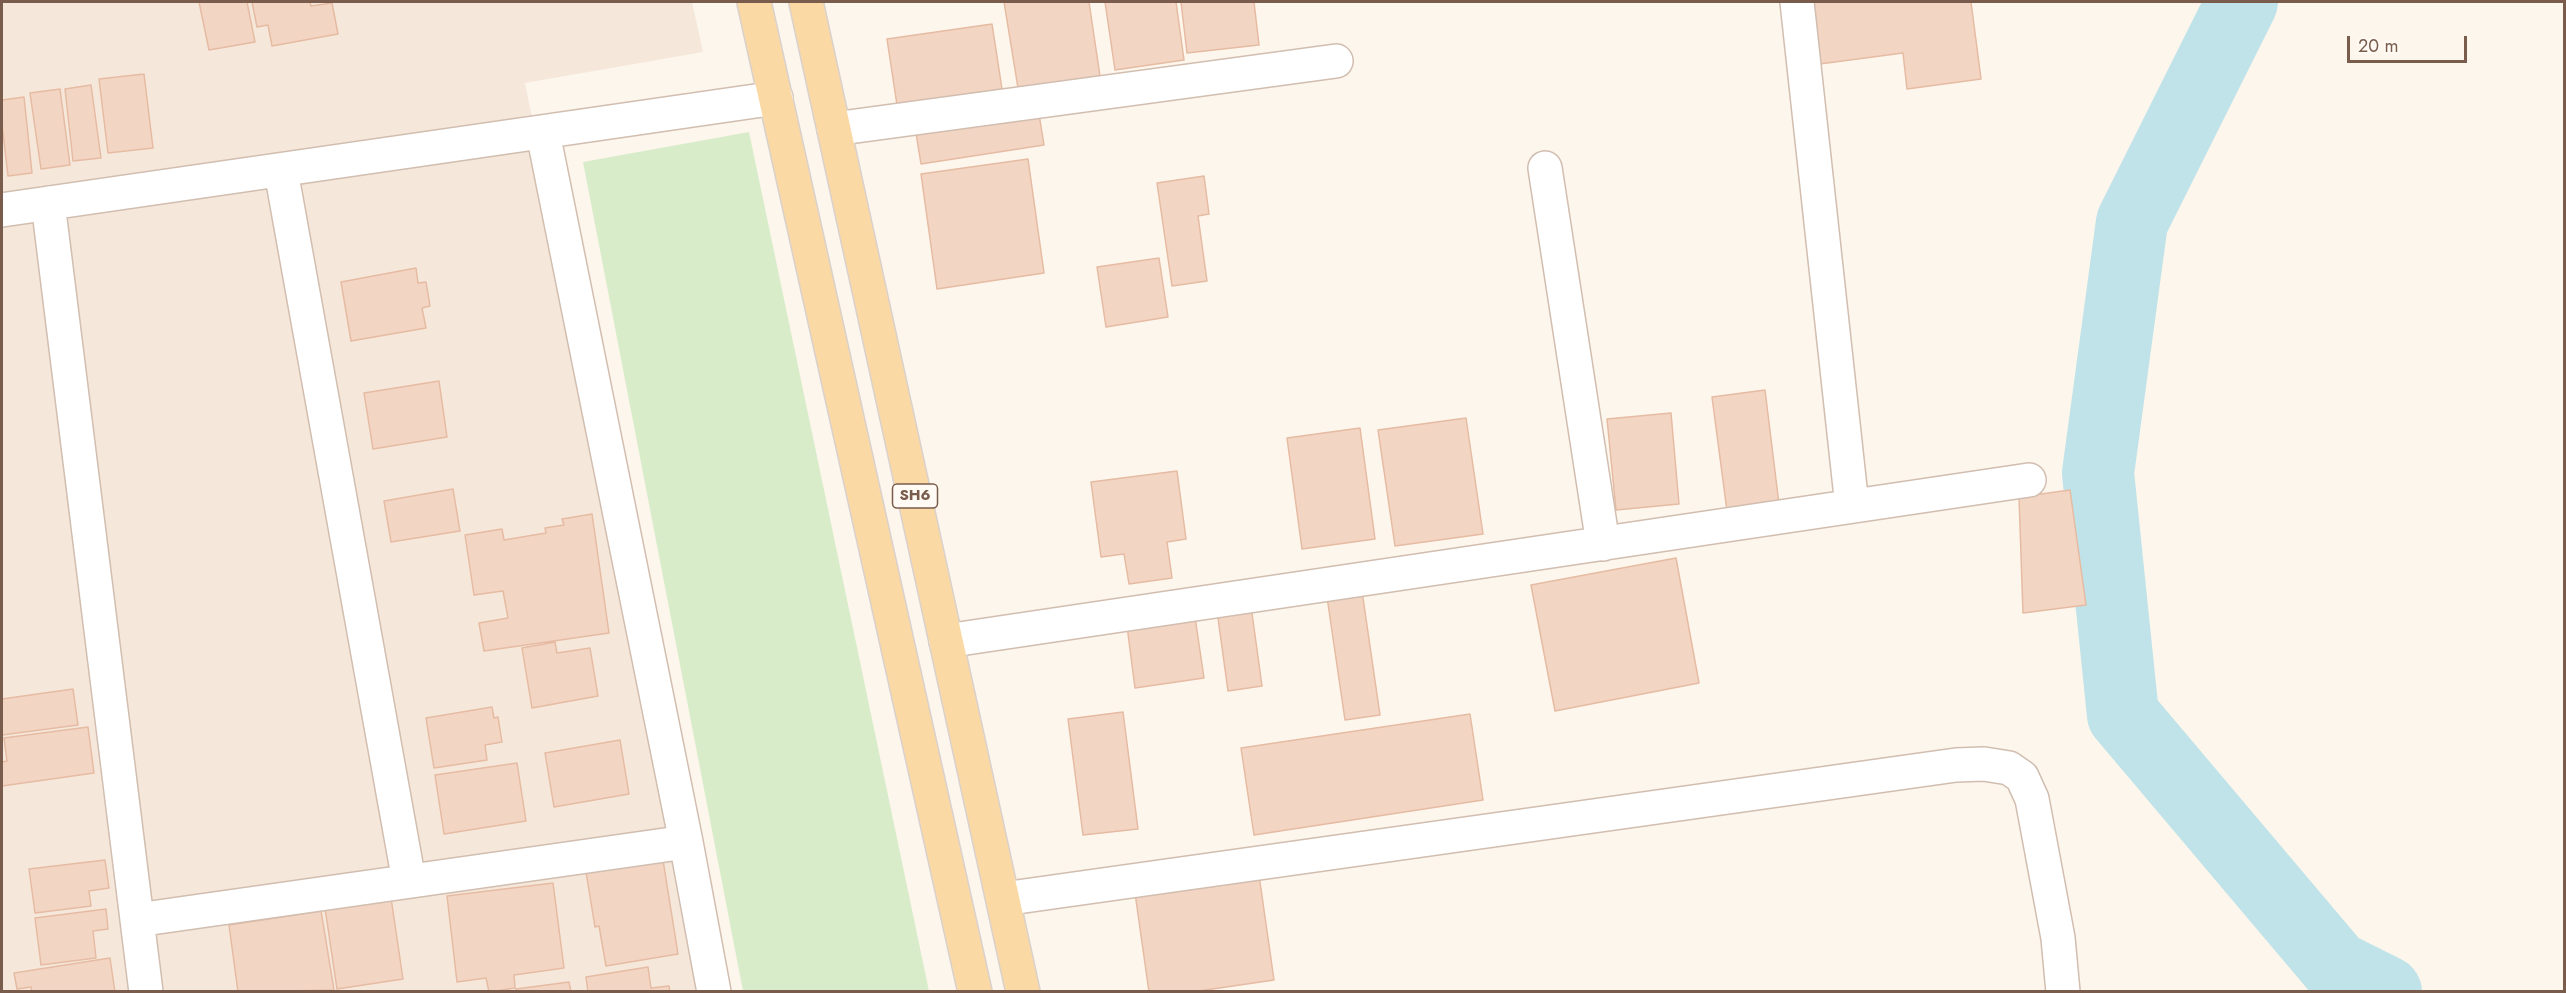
<!DOCTYPE html>
<style>
body{margin:0}
#map{position:relative;width:2566px;height:993px;overflow:hidden;background:#fdf6ec;font-family:Jost,sans-serif}
canvas{display:block}
.frame{position:absolute;inset:0;border:3px solid #7a5c4d;pointer-events:none}
.scale{position:absolute;left:2347px;top:36px;width:120px;height:27px;box-sizing:border-box;border:3px solid #7a5c4d;border-top:0;padding-left:8px;font-size:18px;line-height:21px;white-space:nowrap;color:#7a5c4d;-webkit-text-stroke:4px #fffaf3;paint-order:stroke}
</style>
<div id="map">
<canvas width="2566" height="993"></canvas>
<div class="frame"></div>
<div class="scale">20 m</div>
</div>
<script>
const ctx = document.querySelector('canvas').getContext('2d');
ctx.lineJoin = 'round';
function fill(path, color) {
  ctx.fillStyle = color;
  ctx.fill(path, 'evenodd');
}
function poly(rows) {
  const path = new Path2D();
  for (const r of rows) {
    path.moveTo(r[0], r[1]);
    for (let i = 2; i < r.length; i += 2) path.lineTo(r[i], r[i + 1]);
  }
  return path;
}
function strokePath(path, color, width, dash) {
  ctx.strokeStyle = color;
  ctx.lineWidth = width;
  ctx.lineCap = dash ? 'butt' : 'round';
  ctx.setLineDash(dash || []);
  ctx.stroke(path);
}
function write(font, color, halo, rows, align = 'center') {
  ctx.font = font + ' Jost,sans-serif';
  ctx.lineWidth = 4.5;
  ctx.setLineDash([]);
  ctx.textBaseline = 'middle';
  ctx.strokeStyle = halo;
  ctx.fillStyle = color;
  for (const [text, x, y, turn = 0] of rows) {
    ctx.save();
    ctx.translate(x, y);
    ctx.rotate((+turn || 0) * Math.PI / 180);
    ctx.textAlign = isNaN(turn) ? turn : align;
    if (halo) ctx.strokeText(text, 0, 0);
    ctx.fillText(text, 0, 0);
    ctx.restore();
  }
}
fill(poly([
 [2,2,692,2,703,52,525,83,712,991,2,992]
]), '#f5e8da');
fill(poly([
 [749,132,929,991,743,991,583,162]
]), '#d8ecc9');
strokePath(poly([
 [2242,2,2132,222,2098,473,2123,715,2336,967,2386,992]
]), '#bfe3e8', 72);
const building = poly([
 [199,2,247,2,255,42,209,50,199,2],
 [252,2,310,2,311,6,332,3,338,34,272,46,268,25,257,27,252,2],
 [1004,2,1089,2,1100,76,1018,88,1004,2],
 [1105,2,1176,2,1184,60,1115,70,1105,2],
 [1181,2,1254,2,1259,45,1187,53,1181,2],
 [1804,2,1971,2,1981,79,1907,89,1903,53,1812,65,1804,2],
 [992,24,1002,89,897,105,887,39,992,24],
 [144,74,153,148,108,153,99,79,144,74],
 [91,85,101,158,73,161,65,89,91,85],
 [60,89,70,165,41,169,30,93,60,89],
 [24,97,32,173,8,176,2,124,2,100,24,97],
 [1038,108,1044,145,921,164,915,127,1038,108],
 [1028,159,1044,273,937,289,921,174,1028,159],
 [1204,176,1209,214,1198,216,1207,281,1172,286,1157,183,1204,176],
 [1159,258,1168,317,1106,327,1097,267,1159,258],
 [416,268,418,283,426,282,430,306,422,308,426,328,351,341,341,282,416,268],
 [439,381,447,437,373,449,364,393,439,381],
 [1765,390,1779,504,1727,511,1712,397,1765,390],
 [1671,413,1679,504,1616,510,1607,419,1671,413],
 [1466,418,1483,534,1395,546,1378,430,1466,418],
 [1360,428,1375,539,1302,549,1287,438,1360,428],
 [1177,471,1186,539,1167,542,1172,578,1129,584,1124,554,1101,557,1091,482,1177,471],
 [453,489,460,531,391,542,384,501,453,489],
 [2070,490,2086,605,2023,613,2019,497,2070,490],
 [592,514,609,633,484,651,479,623,508,618,503,591,474,595,465,535,502,529,504,540,546,533,545,528,564,525,562,519,592,514],
 [1676,558,1699,683,1555,711,1531,585,1676,558],
 [1362,591,1380,715,1345,720,1327,597,1362,591],
 [1251,606,1262,686,1228,691,1217,611,1251,606],
 [1195,617,1204,678,1135,688,1127,626,1195,617],
 [555,642,557,653,590,648,598,696,532,708,522,648,555,642],
 [73,689,78,725,2,735,2,699,73,689],
 [492,707,494,718,498,717,502,742,485,745,487,760,434,768,426,718,492,707],
 [1123,712,1138,829,1083,835,1068,719,1123,712],
 [1470,714,1483,800,1254,835,1241,748,1470,714],
 [88,727,94,773,2,786,2,762,7,761,4,738,88,727],
 [620,740,629,794,554,807,545,753,620,740],
 [517,763,526,821,444,834,435,775,517,763],
 [105,860,109,888,89,891,91,906,35,913,29,869,105,860],
 [663,860,678,954,606,966,599,926,595,927,586,872,663,860],
 [1259,875,1274,980,1192,992,1149,992,1135,893,1259,875],
 [553,883,564,968,514,975,515,988,489,992,486,978,457,982,447,896,553,883],
 [391,898,403,979,337,989,325,908,391,898],
 [106,909,108,929,93,931,96,958,41,965,35,918,106,909],
 [321,911,334,990,238,992,229,925,321,911],
 [110,958,115,992,32,992,31,987,17,989,14,973,110,958],
 [648,967,651,988,669,986,670,992,588,992,586,977,648,967],
 [569,982,571,992,517,992,516,989,569,982]
]);
fill(building, '#f3d5c3');
strokePath(building, '#e6bba3', 1.5);
const minor = poly([
 [1797,2,1852,506],
 [834,129,1336,61],
 [543,133,686,842,714,992],
 [1545,168,1603,544],
 [281,171,409,881],
 [48,203,146,992],
 [2,210,776,98],
 [946,641,2029,480],
 [1003,899,1956,765,1984,764,2009,768,2022,777,2032,799,2058,938,2063,992],
 [137,920,686,842]
]);
const major = poly([
 [754,2,975,992],
 [806,2,1023,992]
]);
strokePath(minor, '#d1beb0', 36);
strokePath(major, '#dad1cd', 36);
strokePath(minor, '#fff', 33);
strokePath(major, '#fbd9a5', 33);
for (const [x, y, w] of [
 [915,496,45]
]) {
  const box = new Path2D();
  box.roundRect(x - w / 2, y - 12, w, 24, 4.5);
  ctx.fillStyle = '#fffaf3';
  ctx.fill(box);
  strokePath(box, '#7a5c4d', 1.5);
}
write('bold 15px', '#7a5c4d', null, [
 ["SH6",915,496]
]);
</script>
